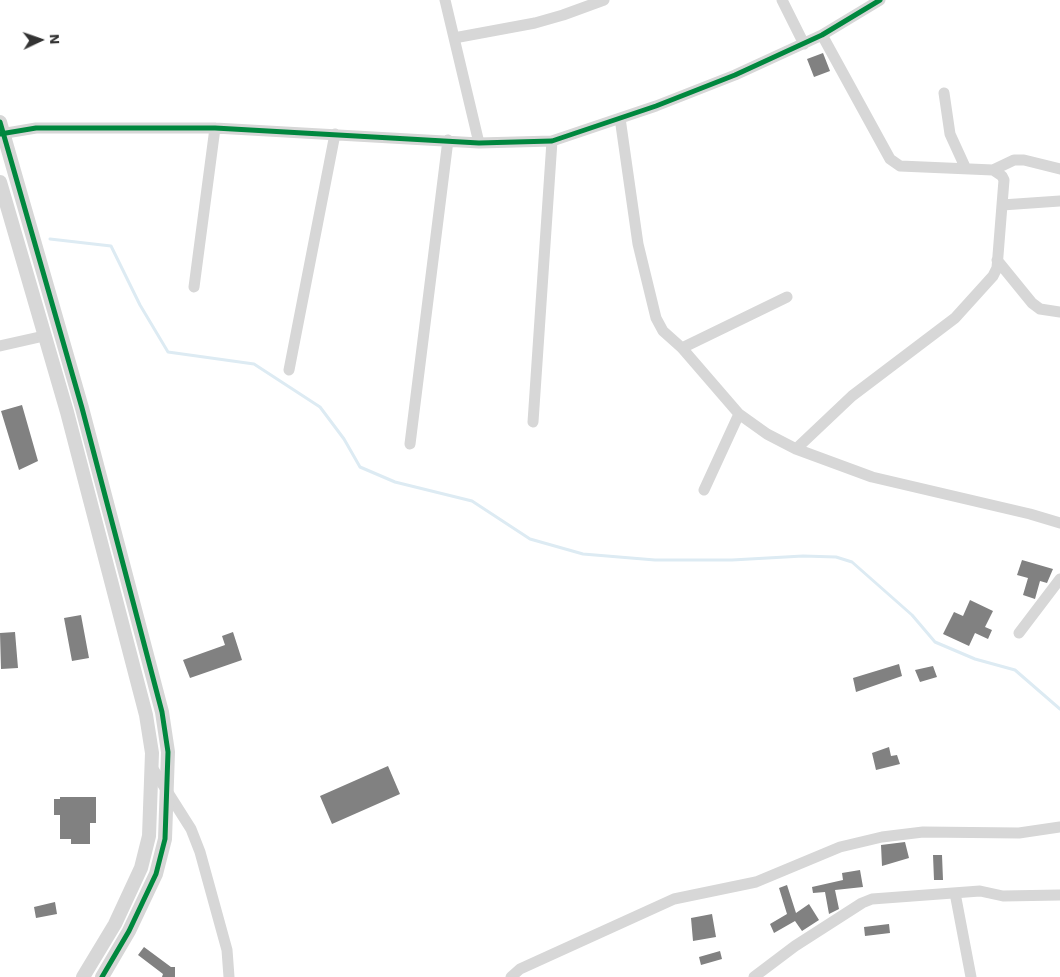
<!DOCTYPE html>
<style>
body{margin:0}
#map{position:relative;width:1060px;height:977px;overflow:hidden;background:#fff;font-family:"Work Sans",sans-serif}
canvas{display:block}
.north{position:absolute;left:15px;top:15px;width:50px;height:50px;-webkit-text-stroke:4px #fff;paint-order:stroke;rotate:87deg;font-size:14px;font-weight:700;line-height:20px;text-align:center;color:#333}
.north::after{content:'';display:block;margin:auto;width:18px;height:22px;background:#333;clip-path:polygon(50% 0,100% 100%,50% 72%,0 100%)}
</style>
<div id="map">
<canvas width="1060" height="977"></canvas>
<div class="north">N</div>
</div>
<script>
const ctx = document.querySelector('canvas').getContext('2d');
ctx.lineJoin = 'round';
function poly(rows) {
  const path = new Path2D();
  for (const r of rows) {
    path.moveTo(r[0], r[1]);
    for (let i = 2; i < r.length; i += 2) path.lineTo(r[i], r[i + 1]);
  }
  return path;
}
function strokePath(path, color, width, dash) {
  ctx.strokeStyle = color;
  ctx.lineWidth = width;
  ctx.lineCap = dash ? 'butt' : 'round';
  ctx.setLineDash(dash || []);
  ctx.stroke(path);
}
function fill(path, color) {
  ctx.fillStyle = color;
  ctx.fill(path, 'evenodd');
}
strokePath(poly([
 [50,239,111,246,140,305,168,352,254,364,320,407,344,439,360,467,395,482,472,501,530,539,583,554,655,560,732,560,803,556,836,557,852,562,912,615,935,642,975,659,1015,670,1060,709]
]), '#ddebf3', 3);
fill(poly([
 [823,53,830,71,814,77,807,59],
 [22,405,38,461,19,470,1,411],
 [1022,560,1053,569,1047,583,1040,581,1035,599,1023,595,1028,578,1017,575],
 [970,600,993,611,985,627,992,630,988,639,975,633,969,646,943,634,954,612,963,616],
 [81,615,89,658,72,661,64,618],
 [15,632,18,668,1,669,0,633],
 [233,632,242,660,190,678,183,660,225,645,222,636],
 [899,664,902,676,856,692,853,678],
 [933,666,937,677,920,682,915,670],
 [889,747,891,756,897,755,900,764,876,770,872,753],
 [388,766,400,794,332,824,320,796],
 [60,797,96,797,96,823,90,823,90,844,71,844,71,839,60,839,60,815,54,815,54,799,60,799],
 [905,842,909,858,882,866,881,845],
 [933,855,942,855,943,880,934,880],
 [860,870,863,887,835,890,839,909,829,914,825,892,813,893,812,887,843,880,842,873],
 [787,885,796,913,809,904,819,920,802,931,795,921,774,933,770,924,787,914,779,888],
 [55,902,57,914,36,918,34,907],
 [712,914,716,937,693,941,691,918],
 [889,924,890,933,865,936,864,927],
 [144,947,171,967,175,967,175,977,162,977,163,974,138,955],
 [720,951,722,959,701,965,699,957]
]), '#818181');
strokePath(poly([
 [445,0,479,143],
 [782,0,804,44],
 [822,35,890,159,900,166,993,170,1002,176,1004,180,1002,205],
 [454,38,535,23,563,15,604,0],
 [944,93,950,134,966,169],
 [620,118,638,244,656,318,663,331,682,348,739,414,767,434,796,449,872,477,1030,514,1060,523],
 [0,134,36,128,215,128,479,143,552,141,656,106,735,75,822,35,880,0],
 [993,170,1014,160,1024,160,1060,169],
 [997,260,1032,303,1040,309,1060,312],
 [194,287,215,128],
 [0,346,44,336],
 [682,348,787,297],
 [289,370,335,134],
 [533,422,552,141],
 [410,444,448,140],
 [796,449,852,396,955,318,993,276,997,268,1002,205,1060,201],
 [704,490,739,414],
 [1019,633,1060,579],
 [153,769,191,829,200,852,227,950,229,977],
 [955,893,971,977],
 [511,977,520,969,674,899,756,882,840,847,882,837,923,832,1019,833,1060,827],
 [754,977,795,946,862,903,872,899,980,891,1003,896,1060,895]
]), '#d7d7d7', 11);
strokePath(poly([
 [0,122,82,408,162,712,168,752,165,839,156,874,129,931,102,977],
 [0,182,67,412,146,715,152,753,149,836,141,868,115,924,83,977]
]), '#d7d7d7', 14);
strokePath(poly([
 [0,122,82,408,162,712,168,752,165,839,156,874,129,931,102,977],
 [0,134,36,128,215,128,479,143,552,141,656,106,735,75,822,35,880,0]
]), '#00873e', 5);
</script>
